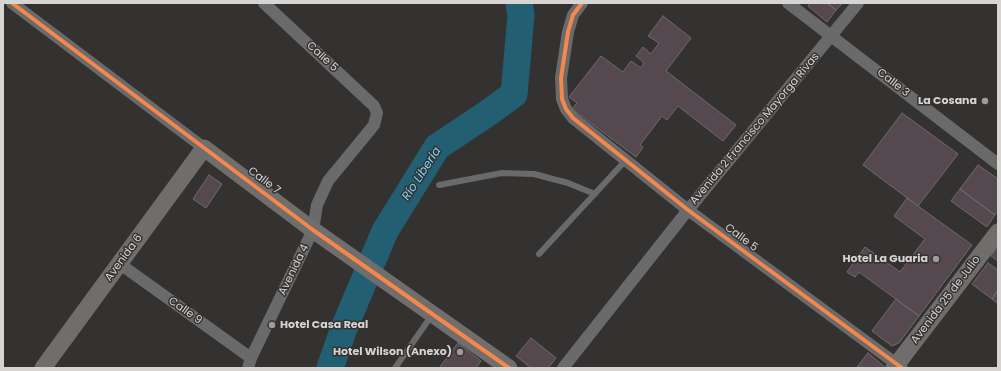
<!DOCTYPE html>
<meta charset="utf-8">
<style>
body{margin:0}
#map{position:relative;width:1001px;height:371px;overflow:hidden;background:#343231;font-family:Poppins,sans-serif}
canvas{display:block}
.frame{position:absolute;inset:0;border:4px solid #d7d5d4;pointer-events:none}
</style>
<div id="map">
<canvas width="1001" height="371"></canvas>
<div class="frame"></div>
</div>
<script>
const ctx = document.querySelector('canvas').getContext('2d');
ctx.lineJoin = 'round';
function poly(rows) {
  const path = new Path2D();
  for (const r of rows) {
    path.moveTo(r[0], r[1]);
    for (let i = 2; i < r.length; i += 2) path.lineTo(r[i], r[i + 1]);
  }
  return path;
}
function strokePath(path, color, width, dash) {
  ctx.strokeStyle = color;
  ctx.lineWidth = width;
  ctx.lineCap = dash ? 'butt' : 'round';
  ctx.setLineDash(dash || []);
  ctx.stroke(path);
}
function fill(path, color) {
  ctx.fillStyle = color;
  ctx.fill(path, 'evenodd');
}
function write(font, color, halo, rows, align = 'center') {
  ctx.font = font + ' Poppins,sans-serif';
  ctx.lineWidth = 3;
  ctx.setLineDash([]);
  ctx.textBaseline = 'middle';
  ctx.strokeStyle = halo;
  ctx.fillStyle = color;
  for (const [text, x, y, turn = 0] of rows) {
    ctx.save();
    ctx.translate(x, y);
    ctx.rotate((+turn || 0) * Math.PI / 180);
    ctx.textAlign = isNaN(turn) ? turn : align;
    if (halo) ctx.strokeText(text, 0, 0);
    ctx.fillText(text, 0, 0);
    ctx.restore();
  }
}
strokePath(poly([
 [330,368,344,328,385,231,437,147,488,113,514,94,521,15,519,3]
]), '#225f73', 27);
const building = poly([
 [810,3,827,3,836,10,827,22,808,6,810,3],
 [827,3,843,3,836,10,827,3],
 [663,16,691,38,666,71,736,125,723,141,678,106,667,120,662,116,640,145,643,147,636,157,572,109,577,103,569,97,601,56,623,72,631,61,641,68,644,63,636,56,643,47,651,54,659,43,648,36,663,16],
 [902,113,958,154,918,206,863,165,902,113],
 [978,165,998,179,998,211,995,215,960,189,978,165],
 [209,175,222,184,206,208,193,199,209,175],
 [960,189,995,215,987,227,951,201,960,189],
 [907,198,972,245,919,316,859,272,855,277,847,272,865,247,900,272,925,239,894,216,907,198],
 [998,246,998,261,991,256,998,246],
 [988,263,998,270,998,290,992,299,972,284,988,263],
 [998,290,998,304,992,299,998,290],
 [896,299,919,316,899,343,892,346,872,331,896,299],
 [531,338,556,358,548,368,531,368,516,356,531,338],
 [458,343,481,361,476,368,439,368,458,343],
 [868,353,886,368,857,367,868,353]
]);
fill(building, '#55484f');
strokePath(building, '#6d6b6b', 1);
strokePath(poly([
 [439,185,502,173,534,174,568,183,595,194],
 [539,254,626,160],
 [395,368,432,315]
]), '#6b6a6a', 6);
strokePath(poly([
 [12,3,204,148],
 [582,3,573,15,568,32,561,78,562,99,566,109,573,118,688,210,902,368],
 [788,3,998,164],
 [120,264,251,358],
 [248,368,251,358,313,230,317,205,328,181,374,125,377,113,374,106,264,3],
 [563,368,688,210,858,3]
]), '#6b6a6a', 12);
strokePath(poly([
 [43,368,204,148,313,230,509,368],
 [894,368,998,232]
]), '#6f6e6c', 17);
strokePath(poly([
 [12,3,313,230,509,368],
 [582,3,573,15,568,32,561,78,562,99,566,109,573,118,688,210,902,368]
]), '#f5874c', 4);
for (const [x, y, r, color] of [
 [985,101,4,"#9e9c9b"],
 [936,259,4,"#9e9c9b"],
 [272,325,4,"#9e9c9b"],
 [460,352,4,"#9e9c9b"]
]) {
  const dot = new Path2D();
  dot.arc(x, y, r, 0, 2 * Math.PI);
  ctx.fillStyle = color;
  ctx.fill(dot);
  strokePath(dot, '#353230', 1.5);
}
write('11px', '#d7d5d4', '#353230', [
 ["Calle 5",322,57,43],
 ["Calle 3",893,83,38],
 ["Avenida 2 Francisco Mayorga Rivas",755,129,-50],
 ["Calle 7",264,181,37],
 ["Calle 5",741,238,37],
 ["Avenida 6",124,258,-54],
 ["Avenida 4",294,270,-64],
 ["Avenida 25 de Julio",946,300,-53],
 ["Calle 9",185,311,35]
]);
write('bold 11px', '#d7d5d4', '#353230', [
 ["La Cosana",977,101],
 ["Hotel La Guaria",928,259],
 ["Hotel Casa Real",280,325,"left"],
 ["Hotel Wilson (Anexo)",452,352]
], 'right');
write('italic 12px', '#7bd5f7', '#353230', [
 ["Río Liberia",422,174,-57]
]);
</script>
